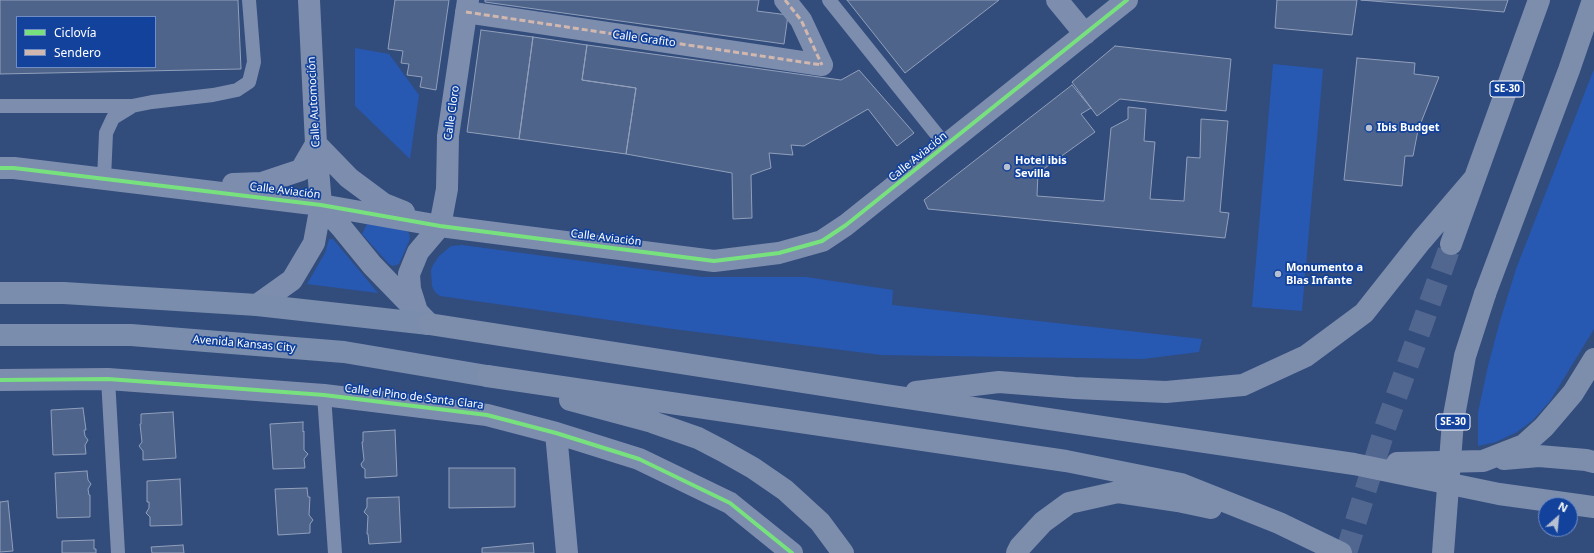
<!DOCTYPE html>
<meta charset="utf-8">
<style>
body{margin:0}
#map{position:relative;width:1594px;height:553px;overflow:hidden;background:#324c7c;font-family:"Noto Sans",sans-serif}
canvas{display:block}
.legend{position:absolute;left:16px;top:16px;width:140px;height:52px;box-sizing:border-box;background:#12429c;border:1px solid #718ec4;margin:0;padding:5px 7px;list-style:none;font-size:12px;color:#fff}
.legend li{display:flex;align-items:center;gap:8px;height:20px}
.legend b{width:20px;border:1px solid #718ec4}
.north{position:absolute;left:1538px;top:497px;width:40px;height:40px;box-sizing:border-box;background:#12429c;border:1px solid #718ec4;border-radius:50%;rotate:27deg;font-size:11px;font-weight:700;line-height:16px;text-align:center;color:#fff}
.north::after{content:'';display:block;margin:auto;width:14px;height:18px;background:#b7c0d1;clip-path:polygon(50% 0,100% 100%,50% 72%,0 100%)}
</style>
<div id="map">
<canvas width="1594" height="553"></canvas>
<ul class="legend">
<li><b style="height:5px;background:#77e17e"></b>Ciclovía</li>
<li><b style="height:5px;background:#d1b7ad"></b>Sendero</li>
</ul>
<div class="north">N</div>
</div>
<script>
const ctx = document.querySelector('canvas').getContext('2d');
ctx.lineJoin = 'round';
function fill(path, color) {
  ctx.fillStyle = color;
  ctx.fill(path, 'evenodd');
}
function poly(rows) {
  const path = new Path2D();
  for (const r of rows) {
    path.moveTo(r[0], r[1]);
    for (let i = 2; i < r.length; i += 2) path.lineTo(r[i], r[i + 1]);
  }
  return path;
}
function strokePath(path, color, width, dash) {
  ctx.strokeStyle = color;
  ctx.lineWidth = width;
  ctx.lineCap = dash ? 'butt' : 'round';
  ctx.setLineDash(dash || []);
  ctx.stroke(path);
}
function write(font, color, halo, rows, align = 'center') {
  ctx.font = font + ' "Noto Sans",sans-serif';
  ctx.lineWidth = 3.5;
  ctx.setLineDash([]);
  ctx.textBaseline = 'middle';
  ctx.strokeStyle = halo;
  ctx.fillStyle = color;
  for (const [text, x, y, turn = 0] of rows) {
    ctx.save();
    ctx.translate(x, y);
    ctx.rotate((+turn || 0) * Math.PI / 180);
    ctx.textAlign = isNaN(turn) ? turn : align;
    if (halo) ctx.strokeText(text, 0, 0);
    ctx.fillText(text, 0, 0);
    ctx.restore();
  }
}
fill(poly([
 [355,48,389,54,419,95,410,159,355,106],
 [1273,64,1323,69,1302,311,1252,307],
 [1594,69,1594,329,1550,401,1533,420,1517,432,1496,442,1478,446,1478,412,1488,366,1500,321,1516,269],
 [367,224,405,230,409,233,410,239,399,264,393,266,389,264,362,234],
 [329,239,333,239,378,293,307,284,325,253],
 [462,245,702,277,806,277,893,290,892,305,1202,339,1199,352,1143,359,882,355,673,329,440,296,435,292,432,286,431,270,433,265,439,256,451,246]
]), '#2759b2');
const building = poly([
 [0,0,238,0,241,69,0,74,0,0],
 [17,17,155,17,155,67,17,67,17,17],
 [395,0,449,0,436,90,420,87,422,77,407,75,409,64,401,63,403,51,388,49,395,0],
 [485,0,759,0,757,11,788,15,784,44,485,2,485,0],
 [847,0,999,0,905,73,847,0],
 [1277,0,1357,0,1352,35,1275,28,1277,0],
 [1361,0,1508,0,1504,12,1361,0],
 [481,30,533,37,519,139,467,132,481,30],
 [533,37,587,45,582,80,636,88,626,154,519,139,533,37],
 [587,45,841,80,859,70,914,133,897,146,868,109,804,146,791,145,793,155,769,153,771,168,751,175,752,218,733,219,732,173,626,154,636,88,582,80,587,45],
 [1115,46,1231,59,1226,111,1120,99,1097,116,1072,82,1115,46],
 [1357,58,1415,63,1414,74,1439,77,1418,130,1413,156,1405,156,1402,186,1344,180,1357,58],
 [1072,85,1091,108,1081,114,1095,132,1038,173,1037,196,1104,201,1111,128,1128,119,1128,107,1146,109,1144,141,1155,142,1150,199,1184,201,1187,157,1200,158,1201,119,1228,121,1220,212,1229,213,1225,238,928,209,924,200,1072,85],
 [83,408,86,430,84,430,85,436,88,440,85,445,86,454,53,455,51,410,83,408],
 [173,412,176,458,143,460,143,451,139,446,142,442,140,424,141,424,141,414,173,412],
 [303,422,303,432,304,431,304,450,308,454,304,459,305,468,273,469,270,424,303,422],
 [395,430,397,476,365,478,365,469,362,467,361,464,364,460,362,442,363,442,363,432,395,430],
 [449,468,515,468,515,507,449,508,449,468],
 [87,471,88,480,91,484,88,489,89,495,90,495,90,517,57,518,55,473,87,471],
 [180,479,182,525,150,526,150,517,146,513,149,508,149,502,147,502,147,481,180,479],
 [307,488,308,497,310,497,309,515,313,520,310,524,310,533,278,535,275,489,307,488],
 [399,497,401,542,369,544,368,534,367,534,368,516,364,512,367,507,367,498,399,497],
 [8,501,13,551,0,552,0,502,8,501],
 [94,540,94,549,96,549,96,553,62,553,62,541,94,540],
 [533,543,534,553,482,553,482,548,533,543],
 [183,545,184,553,152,553,151,547,183,545]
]);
fill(building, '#4f648b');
strokePath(building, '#91a0bb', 1);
strokePath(poly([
 [1346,553,1385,428,1451,244]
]), '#516790', 22, [22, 11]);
strokePath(poly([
 [829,0,946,146],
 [0,106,132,106,152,102,213,95,237,90,249,82,254,62,249,0],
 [104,179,106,133,113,118,131,107],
 [108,379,118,553],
 [324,395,335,553]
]), '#7d8dae', 14);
strokePath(poly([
 [785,0,801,20,822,65],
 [1057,0,1085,34],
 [466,12,822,65],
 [0,168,14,168,321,205,440,226,714,261,779,253,822,241,846,225,1127,0],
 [233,184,262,183,301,170,316,144,349,178,384,204,404,212],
 [321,205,341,227,372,265,429,324],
 [440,226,447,189,448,136,468,0],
 [257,305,292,280,314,243,321,205,316,144,309,0],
 [416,308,410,289,409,274,418,252,440,226],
 [0,380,108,379,324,395,487,415,556,433,639,459,730,503,792,553],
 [556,433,567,553]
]), '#7d8dae', 22);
strokePath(poly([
 [0,293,64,293,257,305,429,324],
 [0,335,131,335,344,352,487,376]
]), '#7a8dac', 22);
strokePath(poly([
 [1451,244,1539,0],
 [1485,294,1569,70,1593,0],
 [429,324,886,395,1354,464,1499,494,1594,507],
 [487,376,1066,461,1181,484,1279,523,1341,553],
 [916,392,999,382,1075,388,1166,392,1243,385,1306,356,1364,313,1421,241,1474,179],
 [570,400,652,422,698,438,723,451,753,468,785,490,820,522,843,553],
 [1504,459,1539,456,1586,460,1594,462],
 [1397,463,1483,461,1524,445,1544,427,1573,393,1594,359],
 [1017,553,1020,547,1043,522,1069,503,1118,492,1178,501,1211,508]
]), '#7d8dac', 22);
strokePath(poly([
 [1443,553,1453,421,1465,356,1485,294]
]), '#7d8dac', 22);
strokePath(poly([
 [785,0,801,20,822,65],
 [466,12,822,65]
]), '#d1b7ad', 3, [6, 3]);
strokePath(poly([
 [0,168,14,168,321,205,440,226,714,261,779,253,822,241,846,225,1127,0],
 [0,380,108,379,324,395,487,415,556,433,639,459,730,503,792,553]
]), '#77e17e', 4);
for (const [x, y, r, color] of [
 [1369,128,4,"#b7c0d1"],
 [1007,167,4,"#b7c0d1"],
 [1278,274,4,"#b7c0d1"]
]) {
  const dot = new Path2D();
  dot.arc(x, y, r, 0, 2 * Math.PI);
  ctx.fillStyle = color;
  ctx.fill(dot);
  strokePath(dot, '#12429c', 1.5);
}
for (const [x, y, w] of [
 [1507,89,34],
 [1453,422,34]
]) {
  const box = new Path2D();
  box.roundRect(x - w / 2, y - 8, w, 16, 3);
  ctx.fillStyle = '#12429c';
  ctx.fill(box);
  strokePath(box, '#fff', 1);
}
write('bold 10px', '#fff', null, [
 ["SE-30",1507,89],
 ["SE-30",1453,422]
]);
write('11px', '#fff', '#12429c', [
 ["Calle Grafito",644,39,8],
 ["Calle Automoción",314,102,-93],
 ["Calle Cloro",452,113,-82],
 ["Calle Aviación",918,157,-39],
 ["Calle Aviación",285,191,7],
 ["Calle Aviación",606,238,7],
 ["Avenida Kansas City",244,344,5],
 ["Calle el Pino de Santa Clara",414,397,7]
]);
write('bold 11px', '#fff', '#12429c', [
 ["Ibis Budget",1377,128],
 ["Hotel ibis",1015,161],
 ["Sevilla",1015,174],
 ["Monumento a",1286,268],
 ["Blas Infante",1286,281]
], 'left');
</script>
